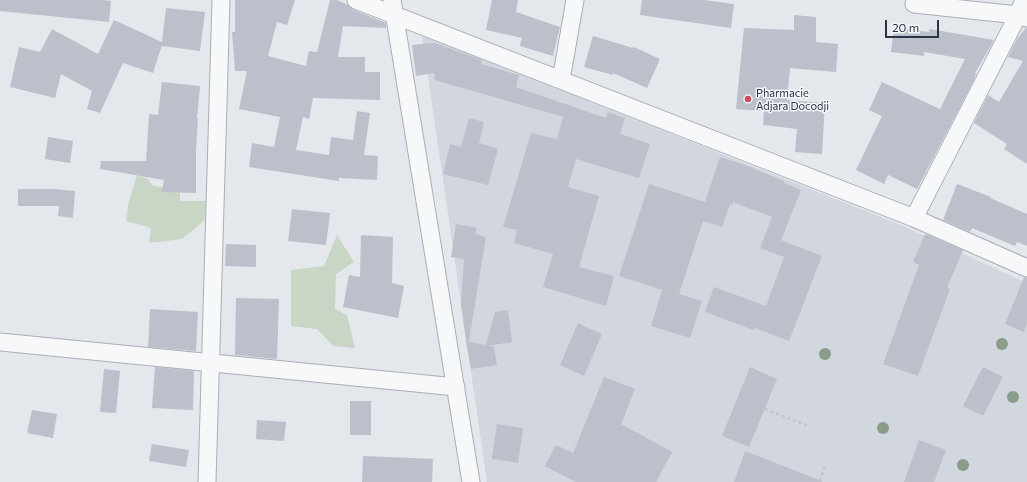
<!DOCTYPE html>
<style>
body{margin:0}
#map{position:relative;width:1027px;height:482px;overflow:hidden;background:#e4e7ec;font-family:Commissioner,sans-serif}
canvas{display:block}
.scale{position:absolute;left:885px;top:20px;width:54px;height:18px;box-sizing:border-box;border:2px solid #2b3445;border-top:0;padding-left:5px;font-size:12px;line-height:14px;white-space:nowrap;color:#2b3445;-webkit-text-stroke:3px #f4f6f9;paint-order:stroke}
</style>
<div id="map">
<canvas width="1027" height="482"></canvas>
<div class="scale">20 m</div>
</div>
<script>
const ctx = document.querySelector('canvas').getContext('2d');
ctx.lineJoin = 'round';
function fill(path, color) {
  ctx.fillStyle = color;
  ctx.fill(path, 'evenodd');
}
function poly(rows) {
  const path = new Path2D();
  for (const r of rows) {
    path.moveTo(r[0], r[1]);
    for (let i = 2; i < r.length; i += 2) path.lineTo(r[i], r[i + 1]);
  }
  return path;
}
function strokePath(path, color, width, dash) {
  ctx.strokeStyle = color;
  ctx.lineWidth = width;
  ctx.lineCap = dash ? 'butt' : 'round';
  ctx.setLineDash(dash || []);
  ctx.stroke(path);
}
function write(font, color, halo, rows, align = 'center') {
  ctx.font = font + ' Commissioner,sans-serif';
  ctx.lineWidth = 3;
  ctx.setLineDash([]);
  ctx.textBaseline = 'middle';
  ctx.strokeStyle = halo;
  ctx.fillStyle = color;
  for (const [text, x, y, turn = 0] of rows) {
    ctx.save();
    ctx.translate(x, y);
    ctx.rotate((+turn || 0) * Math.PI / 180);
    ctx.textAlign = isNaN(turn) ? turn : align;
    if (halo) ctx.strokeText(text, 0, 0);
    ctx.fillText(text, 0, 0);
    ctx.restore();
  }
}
fill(poly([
 [422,35,901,225,1027,283,1027,482,487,482]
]), '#d2d6de');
fill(poly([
 [137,175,148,179,153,186,180,189,180,201,206,201,205,220,182,239,149,243,151,228,126,221,128,205],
 [337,235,354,262,336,274,335,309,347,315,355,348,333,346,317,329,291,326,291,270,324,266]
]), '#c9d6c5');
fill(poly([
 [0,0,103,0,111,1,109,22,0,11],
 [235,0,295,0,287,25,277,22,268,56,306,66,309,51,317,52,330,0,337,0,348,5,352,9,386,23,386,28,343,26,338,57,365,57,365,72,380,72,380,100,313,98,309,119,303,117,296,150,329,155,331,137,353,140,357,111,370,113,364,155,378,156,377,180,339,178,339,181,249,167,252,143,274,147,280,117,239,109,247,71,235,71,232,32,235,32],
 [492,0,518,0,516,12,560,27,553,56,520,46,522,38,486,30],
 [642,0,704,0,734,4,731,28,640,15],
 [166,8,205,12,200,51,162,46,162,45,153,73,123,63,100,113,87,109,92,91,61,74,55,98,10,87,19,47,40,52,52,29,98,54,114,20,162,42],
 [794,15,816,17,816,42,838,44,836,72,790,68,787,100,825,103,822,154,795,152,797,129,763,125,764,111,736,109,744,28,794,30],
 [894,28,929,32,930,29,994,40,975,73,976,74,972,84,917,189,888,175,884,184,856,170,882,116,869,110,882,82,940,109,965,59,924,52,924,56,891,52],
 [1026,28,1027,28,1027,164,1004,149,1007,144,974,123,988,95,999,102,1023,61,1008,57,1017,39],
 [593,36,633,48,634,47,660,59,647,88,613,73,613,75,584,67],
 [435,43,482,60,481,64,519,75,516,87,606,118,608,112,625,118,620,134,650,144,639,178,576,159,568,187,599,196,579,267,614,276,606,306,543,287,553,254,514,243,517,230,503,227,531,133,557,139,563,117,435,80,434,73,416,76,412,45],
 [162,82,200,86,197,118,198,118,196,150,196,193,162,192,164,180,100,169,101,161,146,161,149,114,158,115],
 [469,118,484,122,479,143,498,149,488,185,443,174,450,144,461,147],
 [48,137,73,141,70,163,45,159],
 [720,157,745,165,784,181,784,183,801,190,781,240,822,256,789,341,755,328,754,330,705,312,714,287,766,306,784,257,760,248,772,217,733,202,732,205,730,204,722,227,703,221,679,294,702,301,690,338,651,326,662,290,619,276,649,184,705,202],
 [957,184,991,197,990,198,1027,214,1027,246,1017,242,1015,246,972,228,970,232,943,220],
 [18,189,55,189,75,191,73,218,58,216,59,206,18,206],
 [292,209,330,213,326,245,288,241],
 [456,224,477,228,475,234,486,237,469,341,466,341,461,304,464,259,451,257],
 [925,234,963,250,947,288,950,289,918,376,883,364,919,265,913,262],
 [361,235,393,237,392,283,404,286,398,318,343,307,349,275,360,277],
 [226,244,256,245,256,267,225,266],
 [1024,277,1027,278,1027,323,1024,332,1005,324],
 [236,298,279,299,277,359,235,355],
 [150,309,198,312,196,351,148,347],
 [508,310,512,342,487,346,494,347,497,365,471,369,466,341,486,345,495,312],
 [578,323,602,334,584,376,560,365],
 [155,367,194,371,193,410,152,408],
 [750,367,777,379,749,447,722,436],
 [983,367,1003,377,983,416,963,406],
 [104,369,120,371,116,413,100,412],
 [604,377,635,389,621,424,672,452,656,482,576,482,545,466,556,445,573,453],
 [350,401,371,401,371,435,350,435],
 [32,410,57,414,53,438,27,433],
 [257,420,286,422,284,441,256,439],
 [497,424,523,428,518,463,492,459],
 [919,440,946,450,934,482,904,482],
 [152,444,189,450,186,467,149,461],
 [745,451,822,481,822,482,734,482],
 [363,456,433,459,432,482,362,482]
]), '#bbc0ca');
const minor = poly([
 [356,0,914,218,1027,268],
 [392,0,471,482],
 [914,4,1018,15,1027,18],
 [561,80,575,0],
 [914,218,1018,15,1024,0],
 [0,342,456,387],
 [207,482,221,0]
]);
strokePath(minor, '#a9aeb7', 19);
strokePath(poly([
 [765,409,808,426],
 [820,481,825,466]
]), '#c2c5cb', 2.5, [3, 3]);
strokePath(minor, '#f7f8fa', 17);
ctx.fillStyle = '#899d89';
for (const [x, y] of [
 [1002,344],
 [825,354],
 [1013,397],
 [883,428],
 [963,465]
]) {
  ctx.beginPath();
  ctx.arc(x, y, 6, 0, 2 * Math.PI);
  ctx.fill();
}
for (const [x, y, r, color] of [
 [748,99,4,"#d1495b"]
]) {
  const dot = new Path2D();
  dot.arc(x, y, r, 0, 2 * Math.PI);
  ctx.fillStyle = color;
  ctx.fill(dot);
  strokePath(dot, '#f4f6f9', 1.5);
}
write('11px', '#2b3445', '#f4f6f9', [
 ["Pharmacie",756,93],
 ["Adjara Docodji",756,106]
], 'left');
</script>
